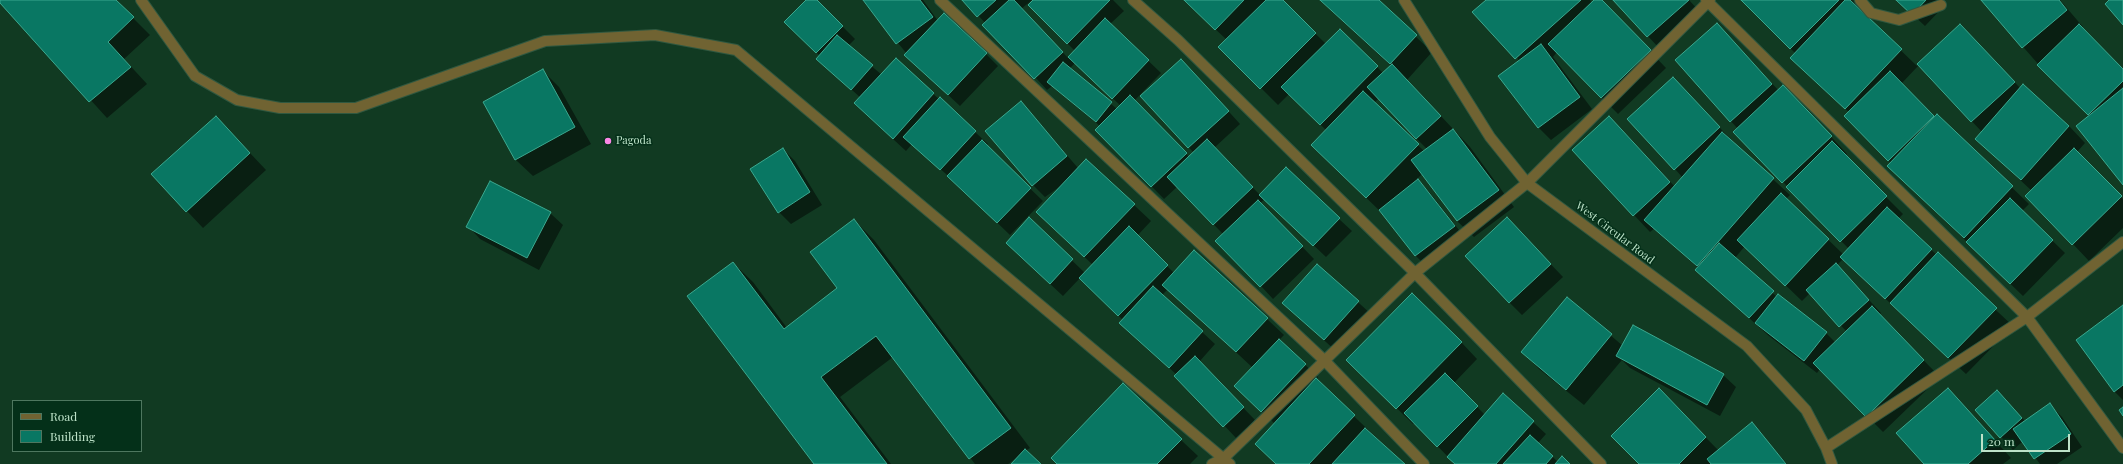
<!DOCTYPE html>
<style>
body{margin:0}
#map{position:relative;width:2123px;height:464px;overflow:hidden;background:#113a22;font-family:"Playfair Display",serif}
canvas{display:block}
.legend{position:absolute;left:12px;top:400px;width:130px;height:52px;box-sizing:border-box;background:#043019;border:1px solid #4e775f;margin:0;padding:5px 7px;list-style:none;font-size:12px;color:#bde2c8}
.legend li{display:flex;align-items:center;gap:8px;height:20px}
.legend b{width:20px;border:1px solid #4e775f}
.scale{position:absolute;left:1981px;top:434px;width:89px;height:18px;box-sizing:border-box;border:2px solid #bde2c8;border-top:0;padding-left:5px;font-size:12px;line-height:14px;white-space:nowrap;color:#bde2c8;-webkit-text-stroke:3px #043019;paint-order:stroke}
</style>
<div id="map">
<canvas width="2123" height="464"></canvas>
<ul class="legend">
<li><b style="height:5px;background:#706332"></b>Road</li>
<li><b style="height:11px;background:#097763"></b>Building</li>
</ul>
<div class="scale">20 m</div>
</div>
<script>
const ctx = document.querySelector('canvas').getContext('2d');
ctx.lineJoin = 'round';
function fill(path, color) {
  ctx.fillStyle = color;
  ctx.fill(path, 'evenodd');
}
function poly(rows) {
  const path = new Path2D();
  for (const r of rows) {
    path.moveTo(r[0], r[1]);
    for (let i = 2; i < r.length; i += 2) path.lineTo(r[i], r[i + 1]);
  }
  return path;
}
function strokePath(path, color, width, dash) {
  ctx.strokeStyle = color;
  ctx.lineWidth = width;
  ctx.lineCap = dash ? 'butt' : 'round';
  ctx.setLineDash(dash || []);
  ctx.stroke(path);
}
function write(font, color, halo, rows, align = 'center') {
  ctx.font = font + ' "Playfair Display",serif';
  ctx.lineWidth = 3;
  ctx.setLineDash([]);
  ctx.textBaseline = 'middle';
  ctx.strokeStyle = halo;
  ctx.fillStyle = color;
  for (const [text, x, y, turn = 0] of rows) {
    ctx.save();
    ctx.translate(x, y);
    ctx.rotate((+turn || 0) * Math.PI / 180);
    ctx.textAlign = isNaN(turn) ? turn : align;
    if (halo) ctx.strokeText(text, 0, 0);
    ctx.fillText(text, 0, 0);
    ctx.restore();
  }
}
fill(poly([
 [0,0,115,0,150,35,124,59,147,84,107,118],
 [807,0,816,0,855,39,848,46,882,75,896,60,975,132,988,144,986,146,1043,201,1010,235,954,181,912,144,906,151,868,116,861,98,817,59,820,56,786,22],
 [862,0,923,0,938,21,986,54,998,66,960,106,918,67],
 [964,0,1032,0,1021,9,1068,58,1075,51,1029,5,1034,0,1113,0,1124,11,1110,24,1161,73,1134,101,1189,157,1194,153,1141,96,1193,72,1240,124,1214,148,1260,195,1339,219,1352,231,1326,257,1265,199,1260,203,1314,259,1273,299,1261,286,1224,235,1177,187,1164,199,1096,130,1100,126,1052,86,1047,90],
 [1075,63,1081,69,1121,106,1117,109,1069,69],
 [1184,0,1281,0,1326,44,1340,30,1383,73,1391,66,1320,0,1377,0,1432,52,1407,80,1470,147,1514,207,1474,237,1457,221,1423,173,1417,179,1430,193,1466,239,1428,268,1416,256,1381,212,1329,162,1327,131,1289,94,1278,105,1220,47,1227,40],
 [1379,98,1417,139,1427,149,1424,151,1374,103],
 [1488,0,1590,0,1592,3,1595,0,1601,0,1666,68,1618,114,1557,52,1553,57,1592,109,1551,140,1539,128,1499,76,1519,61],
 [1614,0,1689,0,1701,13,1660,49],
 [1742,0,1852,0,1862,10,1861,12,1917,66,1960,25,2021,89,2069,126,2085,143,2077,152,2123,199,2123,228,2089,261,2073,244,2032,191,1976,139,1982,132,1919,65,1901,84,1934,118,1937,115,2029,204,2022,211,2065,253,2023,296,1905,182,1891,163,1845,116,1849,112,1808,75,1796,54],
 [1897,0,1942,0,1946,4,1925,26],
 [1982,0,2060,0,2083,27,2081,28,2123,70,2123,184,2090,116,2039,65],
 [1717,24,1779,91,1800,103,1847,154,1845,156,1903,214,1898,219,2013,326,1966,374,1843,259,1837,265,1881,313,1879,315,1940,377,1883,432,1820,369,1817,373,1769,336,1709,282,1698,268,1655,228,1650,232,1574,151,1626,134,1675,187,1683,178,1675,169,1673,78,1736,145,1790,195,1786,199,1844,255,1849,249,1735,133,1738,129,1676,60],
 [1745,246,1802,301,1810,293,1847,332,1836,343,1826,333,1777,297,1735,258],
 [542,70,559,87,591,144,533,176,516,160,485,103],
 [1021,102,1078,168,1134,205,1151,221,1137,236,1174,273,1267,319,1284,335,1279,340,1318,377,1316,380,1404,464,1276,464,1275,424,1248,398,1253,368,1168,289,1162,295,1215,344,1199,362,1255,420,1236,438,1177,375,1120,323,1123,320,1080,278,1063,296,1019,255,1029,219,1085,273,1093,265,1054,228,1065,183,1045,197,1033,185],
 [232,134,266,170,203,228,187,211],
 [783,149,795,161,822,205,791,224,779,212],
 [550,213,563,225,539,270,480,239,468,226],
 [854,220,874,240,1030,448,1025,451,1039,464,1012,464,1018,457,1008,464,975,464,893,357,840,397,891,464,815,464,733,263,753,282,787,328,839,289],
 [1519,231,1563,277,1522,315,1509,302],
 [1317,265,1371,314,1337,352,1283,303],
 [1567,298,1623,346,1723,375,1736,387,1720,416,1630,368,1622,360,1584,405,1539,369,1523,352],
 [2123,307,2123,400,2114,391],
 [1461,342,1477,359,1454,383,1485,415,1533,422,1546,434,1538,443,1558,462,1569,464,1455,464,1415,423,1413,424,1364,376],
 [1948,389,2011,458,2003,464,1925,464],
 [1659,390,1719,451,1752,424,1787,464,1640,464],
 [2009,404,2025,421,2050,405,2062,417,2082,447,2057,464,2040,464,2023,441,2013,450,1977,410],
 [1181,440,1198,456,1190,464,1058,464]
]), '#0007');
const building = poly([
 [0,0,116,0,134,17,108,42,131,67,89,102,0,3,0,0],
 [806,0,817,0,843,26,816,53,784,22,806,0],
 [863,0,920,0,933,17,896,44,863,0],
 [962,0,996,0,977,17,962,0],
 [1009,0,1014,0,1063,52,1034,79,982,25,1009,0],
 [1033,0,1110,0,1067,44,1028,5,1033,0],
 [1184,0,1244,0,1215,30,1184,0],
 [1266,0,1283,0,1316,33,1260,89,1218,47,1266,0],
 [1320,0,1379,0,1417,35,1390,64,1320,0],
 [1486,0,1581,0,1515,59,1472,12,1486,0],
 [1594,0,1602,0,1651,50,1601,98,1548,44,1594,0],
 [1613,0,1689,0,1647,37,1613,0],
 [1741,0,1839,0,1790,49,1741,0],
 [1845,0,1850,0,1902,49,1845,109,1790,58,1845,0],
 [1896,0,1926,0,1912,15,1896,0],
 [1981,0,2059,0,2067,10,2022,48,1981,0],
 [2109,0,2123,0,2123,25,2105,4,2109,0],
 [944,13,987,53,948,95,904,55,944,13],
 [1105,18,1149,60,1112,99,1068,57,1105,18],
 [1717,23,1772,84,1730,122,1675,60,1717,23],
 [1960,24,2015,82,1971,122,1917,64,1960,24],
 [2079,24,2123,69,2123,81,2088,115,2037,65,2079,24],
 [1340,29,1378,66,1320,125,1281,87,1340,29],
 [837,35,873,65,851,90,816,59,837,35],
 [1541,44,1580,97,1538,128,1498,76,1541,44],
 [896,58,934,93,893,139,854,103,896,58],
 [1181,59,1229,111,1188,148,1140,96,1181,59],
 [1063,62,1112,102,1096,122,1047,82,1063,62],
 [1392,64,1441,116,1416,139,1367,87,1392,64],
 [543,69,575,127,515,160,483,102,543,69],
 [1890,71,1934,116,1888,161,1844,116,1890,71],
 [1673,77,1720,127,1674,170,1627,119,1673,77],
 [2023,84,2069,126,2021,180,1975,139,2023,84],
 [1783,85,1832,136,1782,183,1733,132,1783,85],
 [2123,88,2123,185,2076,126,2123,88],
 [1363,91,1419,144,1366,198,1311,145,1363,91],
 [1130,95,1187,153,1151,187,1095,130,1130,95],
 [940,97,976,131,940,170,903,137,940,97],
 [1021,101,1067,156,1032,186,985,131,1021,101],
 [1937,114,2013,186,1964,238,1887,166,1937,114],
 [216,116,250,153,186,212,151,174,216,116],
 [1609,116,1670,182,1633,216,1572,150,1609,116],
 [1453,129,1499,190,1457,221,1411,160,1453,129],
 [1722,132,1774,178,1697,266,1644,220,1722,132],
 [1207,139,1253,187,1213,225,1167,177,1207,139],
 [982,140,1031,188,997,223,947,176,982,140],
 [1832,141,1887,196,1840,242,1786,187,1832,141],
 [783,148,810,192,778,213,750,169,783,148],
 [2074,148,2122,196,2072,245,2025,196,2074,148],
 [1086,159,1135,204,1084,257,1036,212,1086,159],
 [1286,167,1340,218,1313,246,1259,195,1286,167],
 [1418,179,1455,226,1415,256,1379,210,1418,179],
 [490,181,551,212,527,258,466,227,490,181],
 [1781,193,1829,239,1785,286,1737,240,1781,193],
 [2010,198,2053,240,2010,284,1966,242,2010,198],
 [1258,200,1303,246,1260,287,1215,241,1258,200],
 [1887,207,1932,249,1885,299,1840,257,1887,207],
 [1029,217,1073,259,1050,284,1006,243,1029,217],
 [1507,217,1551,264,1509,303,1465,256,1507,217],
 [854,219,1011,428,969,459,876,336,821,377,887,464,814,464,687,296,733,262,784,329,837,288,810,252,854,219],
 [1129,226,1168,265,1118,316,1079,278,1129,226],
 [1719,243,1774,291,1749,318,1695,270,1719,243],
 [1194,250,1268,318,1236,352,1162,285,1194,250],
 [1938,252,1997,308,1948,358,1890,303,1938,252],
 [1836,263,1869,300,1839,327,1806,290,1836,263],
 [1317,264,1359,301,1324,340,1282,303,1317,264],
 [1153,286,1203,331,1169,368,1119,323,1153,286],
 [1412,293,1462,342,1396,409,1346,360,1412,293],
 [1778,294,1827,332,1804,361,1755,323,1778,294],
 [1567,297,1612,334,1566,390,1521,352,1567,297],
 [2123,305,2123,385,2114,392,2076,340,2123,305],
 [1872,306,1924,360,1866,417,1813,363,1872,306],
 [1633,325,1724,374,1707,405,1616,356,1633,325],
 [1279,339,1306,364,1261,412,1234,386,1279,339],
 [1195,356,1244,407,1223,427,1174,376,1195,356],
 [1445,373,1478,406,1437,447,1404,413,1445,373],
 [1316,378,1355,415,1309,464,1276,464,1255,444,1316,378],
 [1123,383,1182,439,1157,464,1057,464,1051,458,1123,383],
 [1659,388,1706,437,1679,464,1639,464,1611,436,1659,388],
 [1948,388,1995,440,1968,464,1924,464,1896,433,1948,388],
 [1997,390,2022,418,2000,438,1975,410,1997,390],
 [1503,393,1534,421,1496,464,1455,464,1447,457,1503,393],
 [2050,403,2071,434,2034,459,2013,429,2050,403],
 [2123,407,2123,416,2119,410,2123,407],
 [1752,422,1786,464,1711,464,1707,459,1752,422],
 [1365,428,1405,464,1332,464,1365,428],
 [1530,435,1553,456,1546,464,1503,464,1530,435],
 [1025,449,1041,464,1011,464,1025,449],
 [1562,456,1570,464,1555,464,1562,456]
]);
fill(building, '#097763');
strokePath(building, '#3ba88f', 1);
const minor = poly([
 [141,0,195,76,237,100,280,108,356,108,545,41,655,35,736,50,1230,464],
 [940,0,1324,360,1424,464],
 [1133,0,1178,40,1415,273,1601,464],
 [1404,0,1490,137,1527,183,1747,346,1806,410,1826,448,1832,464],
 [1706,0,2027,317,2123,448],
 [1860,0,1871,13,1899,20,1941,5],
 [1826,448,2027,317,2123,242],
 [1212,464,1224,458,1415,273,1527,183,1710,0]
]);
strokePath(minor, '#305840', 12);
strokePath(minor, '#706332', 10);
for (const [x, y, r, color] of [
 [608,141,4,"#fb87e5"]
]) {
  const dot = new Path2D();
  dot.arc(x, y, r, 0, 2 * Math.PI);
  ctx.fillStyle = color;
  ctx.fill(dot);
  strokePath(dot, '#043019', 1.5);
}
write('11px', '#bde2c8', '#043019', [
 ["Pagoda",616,141]
], 'left');
write('11px', '#bde2c8', '#043019', [
 ["West Circular Road",1615,233,37]
]);
</script>
